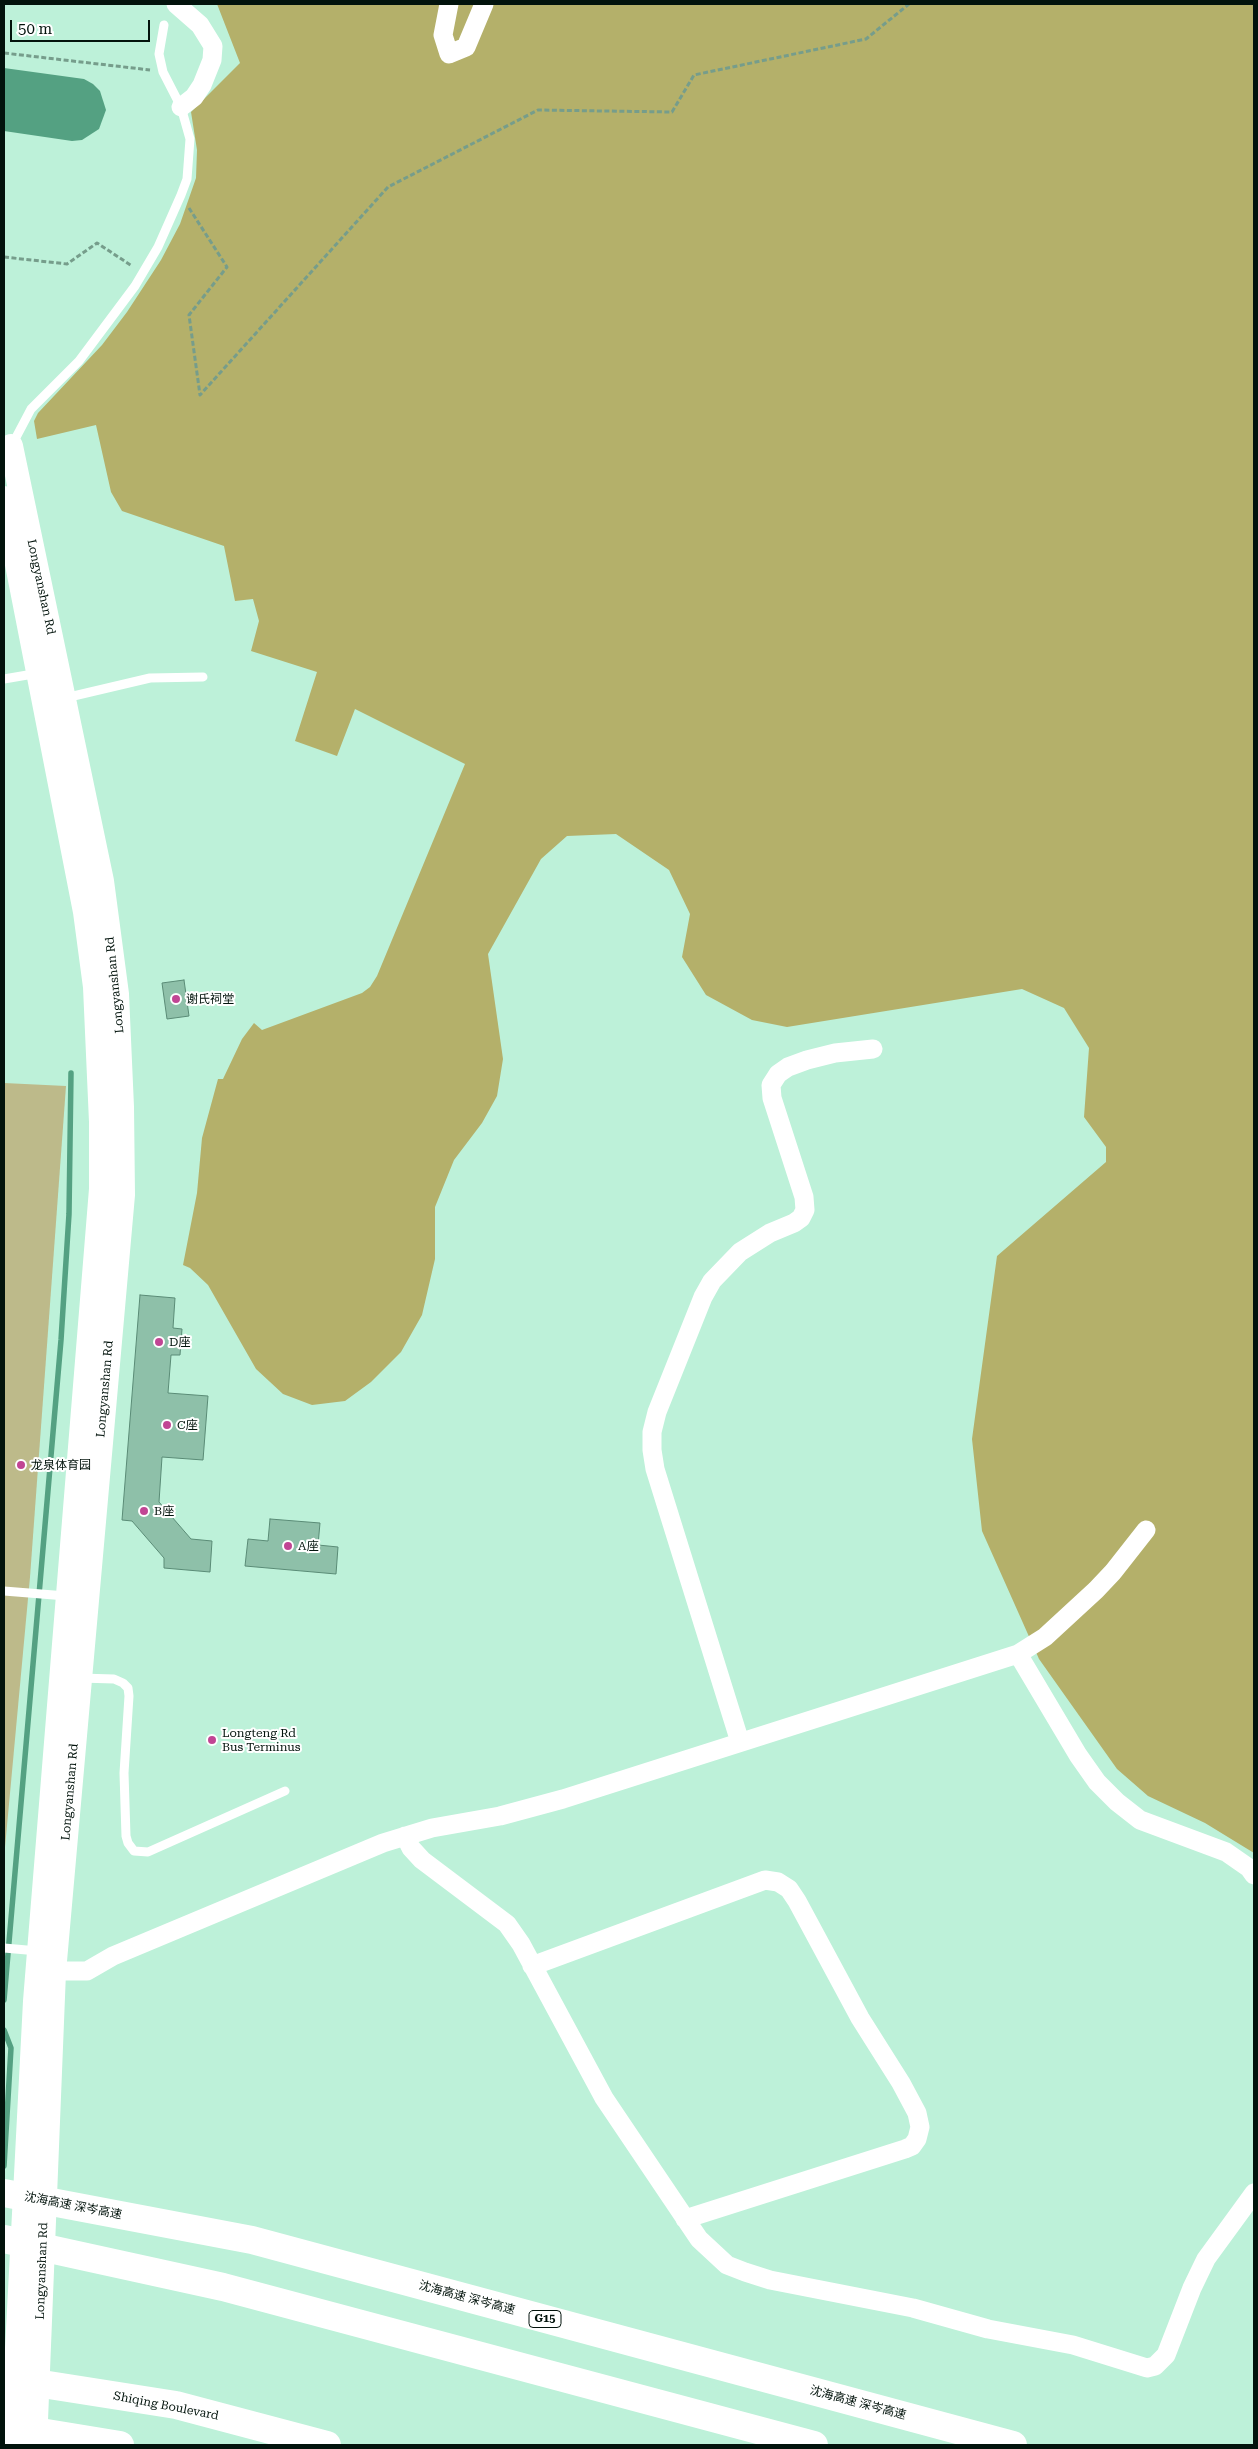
<!DOCTYPE html>
<meta charset="utf-8">
<style>
body{margin:0}
#map{position:relative;width:1258px;height:2449px;overflow:hidden;background:#bdf1d9;font-family:"Roboto Serif",serif}
canvas{display:block}
.frame{position:absolute;inset:0;border:5px solid #02130c;pointer-events:none}
.scale{position:absolute;left:10px;top:20px;width:140px;height:22px;box-sizing:border-box;border:2px solid #02130c;border-top:0;padding-left:6px;font-size:15px;line-height:18px;white-space:nowrap;color:#02130c;-webkit-text-stroke:4px #fff;paint-order:stroke}
</style>
<div id="map">
<canvas width="1258" height="2449"></canvas>
<div class="frame"></div>
<div class="scale">50 m</div>
</div>
<script>
const ctx = document.querySelector('canvas').getContext('2d');
ctx.lineJoin = 'round';
function fill(path, color) {
  ctx.fillStyle = color;
  ctx.fill(path, 'evenodd');
}
function poly(rows) {
  const path = new Path2D();
  for (const r of rows) {
    path.moveTo(r[0], r[1]);
    for (let i = 2; i < r.length; i += 2) path.lineTo(r[i], r[i + 1]);
  }
  return path;
}
function strokePath(path, color, width, dash) {
  ctx.strokeStyle = color;
  ctx.lineWidth = width;
  ctx.lineCap = dash ? 'butt' : 'round';
  ctx.setLineDash(dash || []);
  ctx.stroke(path);
}
function write(font, color, halo, rows, align = 'center') {
  ctx.font = font + ' "Roboto Serif","Noto Sans SC",serif';
  ctx.lineWidth = 4;
  ctx.setLineDash([]);
  ctx.textBaseline = 'middle';
  ctx.strokeStyle = halo;
  ctx.fillStyle = color;
  for (const [text, x, y, turn = 0] of rows) {
    ctx.save();
    ctx.translate(x, y);
    ctx.rotate((+turn || 0) * Math.PI / 180);
    ctx.textAlign = isNaN(turn) ? turn : align;
    if (halo) ctx.strokeText(text, 0, 0);
    ctx.fillText(text, 0, 0);
    ctx.restore();
  }
}
fill(poly([
 [4,1083,66,1086,30,1577,4,1858]
]), '#bdba8a');
fill(poly([
 [217,4,1254,4,1254,1853,1205,1823,1148,1796,1117,1769,1039,1659,982,1531,972,1439,997,1256,1106,1162,1106,1147,1084,1117,1089,1048,1064,1008,1022,989,787,1027,752,1020,706,995,682,957,690,914,669,870,616,834,567,836,541,859,488,954,503,1059,497,1096,482,1123,454,1160,435,1207,435,1259,422,1315,401,1352,371,1382,345,1401,312,1405,283,1394,256,1369,208,1285,190,1268,183,1265,197,1193,202,1138,218,1079,223,1079,242,1039,254,1023,262,1030,362,993,370,987,377,976,465,764,355,709,337,756,295,741,317,672,251,651,259,621,253,599,235,601,224,546,122,511,111,492,96,425,37,439,34,421,38,413,102,345,127,312,161,260,180,224,196,178,197,150,191,112,240,63]
]), '#b4b06a');
fill(poly([
 [4,68,84,79,93,84,100,91,106,110,99,129,82,140,72,141,4,131]
]), '#54a182');
strokePath(poly([
 [4,2000,61,1340,69,1214,71,1073],
 [4,2030,11,2048,4,2166]
]), '#54a182', 5.5);
const building = poly([
 [184,980,189,1016,167,1019,162,983,184,980],
 [140,1295,175,1298,173,1328,182,1329,180,1355,171,1355,168,1393,208,1396,203,1460,162,1457,159,1502,191,1539,212,1541,210,1572,164,1568,164,1558,132,1521,122,1520,140,1295],
 [270,1519,320,1523,318,1545,338,1547,336,1574,245,1566,248,1539,268,1541,270,1519]
]);
fill(building, '#8ec0a9');
strokePath(building, '#5a8b76', 1);
strokePath(poly([
 [4,53,150,70],
 [189,208,227,267,189,315,200,395,388,187,538,110,672,112,694,75,866,39,909,4],
 [4,257,67,264,97,243,132,266]
]), '#769d8b', 3, [5, 2.5]);
strokePath(poly([
 [12,445,31,409,79,361,135,286,158,247,181,195,187,179,190,139,181,107,163,72,159,54,164,25],
 [4,679,39,673],
 [65,698,150,678,203,677],
 [4,1591,66,1596],
 [80,1678,114,1679,123,1683,128,1688,129,1696,124,1773,126,1836,128,1843,134,1851,148,1852,285,1791],
 [4,1948,38,1951]
]), '#fff', 9);
strokePath(poly([
 [176,4,200,25,213,46,212,60,202,85,194,97,181,107],
 [449,4,443,35,449,54,466,47,484,4],
 [1018,1654,1078,1755,1097,1782,1117,1802,1140,1820,1226,1852,1249,1868,1254,1875],
 [740,1742,655,1469,652,1450,652,1432,657,1412,703,1297,712,1281,740,1252,770,1233,794,1223,801,1218,805,1210,804,1197,772,1098,771,1085,778,1074,788,1067,807,1060,835,1053,873,1049],
 [405,1836,411,1848,422,1860,507,1924,521,1944,604,2098,699,2239,727,2265,745,2272,770,2280,913,2308,988,2329,1073,2345,1147,2368,1155,2366,1166,2355,1192,2288,1206,2259,1254,2193],
 [532,1966,765,1880,778,1882,789,1889,797,1901,860,2018,901,2083,917,2113,920,2127,917,2139,912,2146,905,2149,685,2219],
 [41,1971,87,1971,113,1956,383,1843,432,1828,500,1816,563,1799,1018,1654,1045,1637,1096,1590,1113,1572,1146,1530]
]), '#fff', 19);
strokePath(poly([
 [11,446,102,881,117,994,122,1107,123,1195,54,1972,35,2445],
 [4,498,85,912,95,987,101,1122,101,1189,35,2001,12,2445]
]), '#fff', 24);
strokePath(poly([
 [4,2378,176,2405,327,2445],
 [4,2426,120,2445]
]), '#fff', 28);
strokePath(poly([
 [4,2193,252,2240,1013,2445],
 [4,2239,223,2287,814,2445]
]), '#fff', 28);
for (const [x, y, r, color] of [
 [176,999,5,"#c14594"],
 [159,1342,5,"#c14594"],
 [167,1425,5,"#c14594"],
 [21,1465,5,"#c14594"],
 [144,1511,5,"#c14594"],
 [288,1546,5,"#c14594"],
 [212,1740,5,"#c14594"]
]) {
  const dot = new Path2D();
  dot.arc(x, y, r, 0, 2 * Math.PI);
  ctx.fillStyle = color;
  ctx.fill(dot);
  strokePath(dot, '#fff', 2);
}
for (const [x, y, w] of [
 [545,2319,32]
]) {
  const box = new Path2D();
  box.roundRect(x - w / 2, y - 8.5, w, 17, 4);
  ctx.fillStyle = '#fff';
  ctx.fill(box);
  strokePath(box, '#02130c', 1);
}
write('bold 11px', '#02130c', null, [
 ["G15",545,2319]
]);
write('12px', '#02130c', '#fff', [
 ["Longyanshan Rd",41,587,78],
 ["Longyanshan Rd",115,985,-96],
 ["Longyanshan Rd",105,1389,-85],
 ["Longyanshan Rd",70,1792,-85],
 ["沈海高速 深岑高速",73,2206,11],
 ["Longyanshan Rd",42,2271,-88],
 ["沈海高速 深岑高速",467,2298,15],
 ["沈海高速 深岑高速",858,2403,15],
 ["Shiqing Boulevard",166,2406,11]
]);
write('12px', '#02130c', '#fff', [
 ["谢氏祠堂",186,999],
 ["D座",169,1342],
 ["C座",177,1425],
 ["龙泉体育园",31,1465],
 ["B座",154,1511],
 ["A座",298,1546],
 ["Longteng Rd",222,1733],
 ["Bus Terminus",222,1747]
], 'left');
</script>
